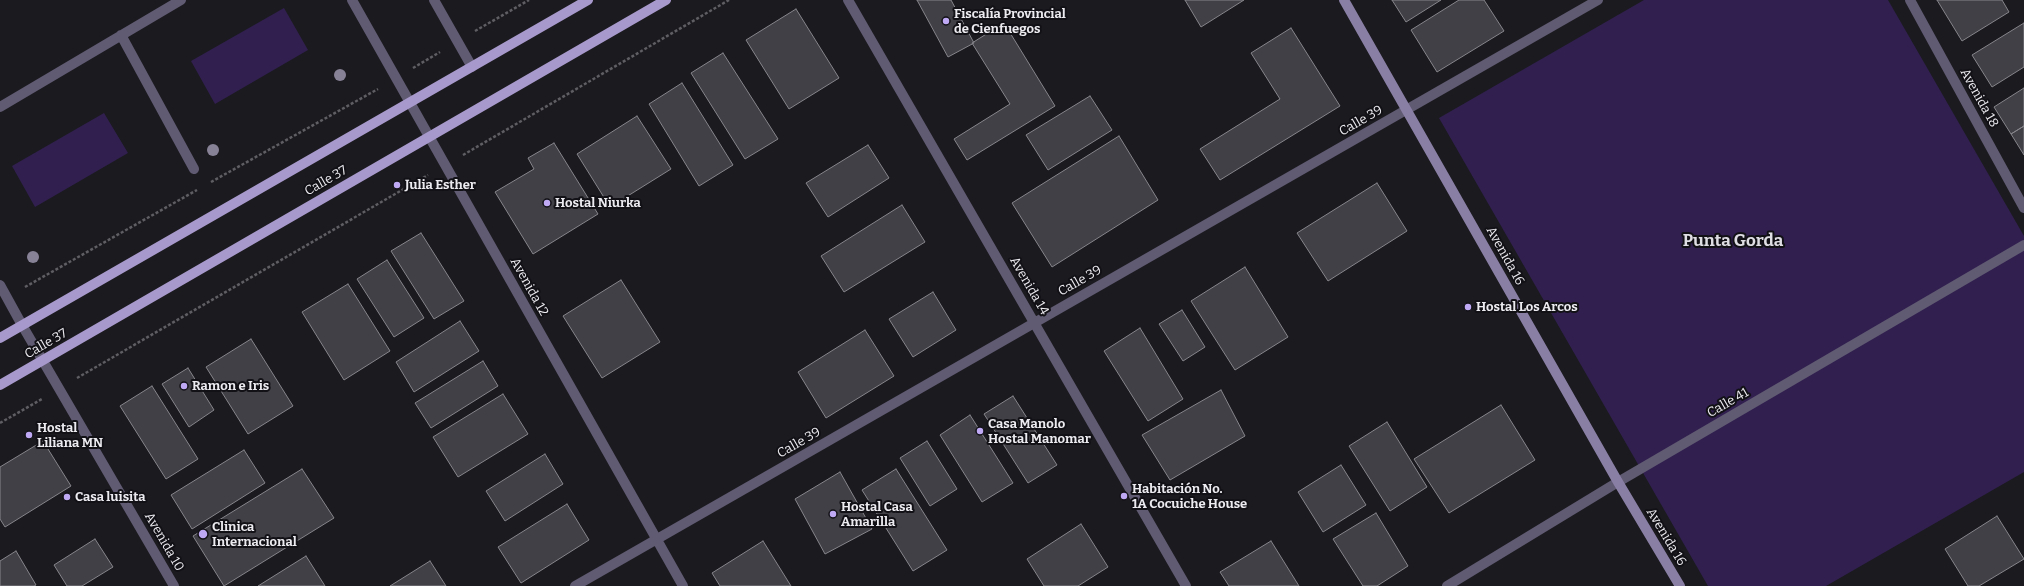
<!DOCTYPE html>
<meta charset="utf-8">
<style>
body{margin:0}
canvas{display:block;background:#1b1a1f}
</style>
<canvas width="2024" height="586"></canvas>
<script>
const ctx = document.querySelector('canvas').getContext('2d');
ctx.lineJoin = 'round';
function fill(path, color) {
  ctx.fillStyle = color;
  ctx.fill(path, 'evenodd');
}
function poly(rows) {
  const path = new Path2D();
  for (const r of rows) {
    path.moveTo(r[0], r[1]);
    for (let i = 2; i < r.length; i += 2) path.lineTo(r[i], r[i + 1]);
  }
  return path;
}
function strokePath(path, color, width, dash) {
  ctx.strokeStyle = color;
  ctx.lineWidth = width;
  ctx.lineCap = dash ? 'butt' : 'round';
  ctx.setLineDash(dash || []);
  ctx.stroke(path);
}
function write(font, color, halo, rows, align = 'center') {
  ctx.font = font + ' Bitter,serif';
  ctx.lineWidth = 4;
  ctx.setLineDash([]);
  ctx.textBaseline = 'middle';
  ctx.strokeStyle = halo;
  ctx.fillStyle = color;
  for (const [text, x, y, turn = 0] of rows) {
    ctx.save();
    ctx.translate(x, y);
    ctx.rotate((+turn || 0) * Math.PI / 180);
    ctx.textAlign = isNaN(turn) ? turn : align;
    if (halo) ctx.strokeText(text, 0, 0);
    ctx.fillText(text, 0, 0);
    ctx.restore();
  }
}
fill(poly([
 [1644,0,1888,0,2024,236,2024,472,1826,586,1708,586,1439,118],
 [284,8,308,50,215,104,191,61],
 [104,113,128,153,35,207,12,166]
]), '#301f4f');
const building = poly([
 [917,0,951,0,974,43,948,57,917,0],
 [1185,0,1244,0,1201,27,1185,0],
 [1392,0,1441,0,1406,22,1392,0],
 [1459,0,1484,0,1504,31,1437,72,1411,30,1459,0],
 [1937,0,2002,0,2009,12,1962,41,1937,0],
 [796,9,839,78,789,109,746,40,796,9],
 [1004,23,1055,106,967,160,954,139,1010,104,972,43,1004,23],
 [2024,23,2024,67,1992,87,1972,55,2024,23],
 [1291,28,1340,106,1220,180,1200,149,1280,99,1251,53,1291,28],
 [723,53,778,139,745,159,691,73,723,53],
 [682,83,733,165,699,186,649,104,682,83],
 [2024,88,2024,126,2011,134,1994,107,2024,88],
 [1090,96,1112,130,1048,170,1026,135,1090,96],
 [637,116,671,169,610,207,577,154,637,116],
 [2024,126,2024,155,2011,134,2024,126],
 [1119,136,1158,200,1052,267,1012,203,1119,136],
 [554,143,598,214,533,254,495,192,534,169,528,158,554,143],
 [868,145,889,178,828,217,806,183,868,145],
 [1377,183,1407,231,1328,281,1297,233,1377,183],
 [902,205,925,242,844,292,821,256,902,205],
 [421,233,464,301,434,319,391,251,421,233],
 [387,260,424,318,394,337,357,279,387,260],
 [1245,267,1288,337,1235,370,1191,301,1245,267],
 [621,280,660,342,602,378,563,316,621,280],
 [348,284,390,351,344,380,302,312,348,284],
 [933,292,956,330,913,357,889,319,933,292],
 [1182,310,1205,347,1183,361,1159,324,1182,310],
 [460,321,479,351,414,392,396,362,460,321],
 [1140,328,1183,399,1148,421,1104,351,1140,328],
 [865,330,894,376,826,418,798,372,865,330],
 [251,339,293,406,248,434,206,367,251,339],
 [483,361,498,386,431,428,415,403,483,361],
 [188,368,214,410,189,427,162,384,188,368],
 [152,386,198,459,166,479,120,406,152,386],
 [1221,390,1245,436,1170,480,1142,435,1221,390],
 [503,394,528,434,458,477,433,437,503,394],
 [1013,396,1057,465,1028,483,984,414,1013,396],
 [1501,405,1535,460,1449,513,1414,459,1501,405],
 [970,415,1013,483,982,502,940,435,970,415],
 [1387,422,1427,487,1390,511,1349,446,1387,422],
 [43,441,71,486,5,527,0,519,0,467,43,441],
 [927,441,957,489,930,506,900,458,927,441],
 [244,450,265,483,192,529,171,495,244,450],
 [545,454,563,484,505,521,486,491,545,454],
 [1341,465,1366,505,1323,532,1298,492,1341,465],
 [302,469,334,518,224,586,193,536,302,469],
 [896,469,947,550,913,571,862,490,896,469],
 [840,472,872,529,825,554,795,499,840,472],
 [567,504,589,540,521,583,498,547,567,504],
 [1376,513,1408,566,1377,586,1363,586,1333,539,1376,513],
 [1997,516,2024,559,1979,586,1968,586,1945,549,1997,516],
 [1081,524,1108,567,1078,586,1044,586,1027,559,1081,524],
 [95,539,113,567,82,586,67,586,54,565,95,539],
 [763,541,791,586,720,586,712,573,763,541],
 [1271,541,1299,586,1229,586,1220,572,1271,541],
 [16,551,36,585,34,586,0,586,0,561,16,551],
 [306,556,325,586,258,586,306,556],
 [430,561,446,586,390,586,430,561]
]);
fill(building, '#414046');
strokePath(building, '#86858b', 1);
strokePath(poly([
 [475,31,529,0],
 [413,68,440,52],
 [463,155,729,0],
 [211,182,378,89],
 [25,287,197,190],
 [77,378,428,175],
 [0,423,42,399]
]), '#5f5e63', 2.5, [3, 2]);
strokePath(poly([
 [434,0,472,67],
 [121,35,194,169],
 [0,107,181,0],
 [0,285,22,325]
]), '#605a72', 10);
strokePath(poly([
 [352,0,683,586],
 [848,0,1186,586],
 [1910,0,2024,208],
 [22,325,174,586],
 [575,586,1598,0],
 [1447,586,1618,482,2024,245]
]), '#605a72', 10);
strokePath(poly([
 [1344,0,1618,482,1680,586]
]), '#897ea4', 10);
strokePath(poly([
 [0,338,588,0],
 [0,385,666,0]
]), '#a899cc', 10);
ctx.fillStyle = '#888297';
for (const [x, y] of [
 [340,75],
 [213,150],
 [33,257]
]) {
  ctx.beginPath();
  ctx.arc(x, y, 6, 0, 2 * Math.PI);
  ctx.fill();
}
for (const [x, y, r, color] of [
 [946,21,4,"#bfa9f4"],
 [397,185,4,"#bfa9f4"],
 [547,203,4,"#bfa9f4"],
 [1468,307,4,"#bfa9f4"],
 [184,386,4,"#bfa9f4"],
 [980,431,4,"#bfa9f4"],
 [29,435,4,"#bfa9f4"],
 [1124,496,4,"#bfa9f4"],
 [67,497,4,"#bfa9f4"],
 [833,514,4,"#bfa9f4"],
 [203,534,5,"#bfa9f4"]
]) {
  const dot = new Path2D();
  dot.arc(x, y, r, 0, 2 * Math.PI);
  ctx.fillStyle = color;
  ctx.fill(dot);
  strokePath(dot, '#121116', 1.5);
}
write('bold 13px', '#ecebef', '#121116', [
 ["Fiscalía Provincial",954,14],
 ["de Cienfuegos",954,29],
 ["Julia Esther",405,185],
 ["Hostal Niurka",555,203],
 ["Hostal Los Arcos",1476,307],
 ["Ramon e Iris",192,386],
 ["Casa Manolo",988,424],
 ["Hostal Manomar",988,439],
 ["Hostal",37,428],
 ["Liliana MN",37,443],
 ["Habitación No.",1132,489],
 ["1A Cocuiche House",1132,504],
 ["Casa luisita",75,497],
 ["Hostal Casa",841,507],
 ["Amarilla",841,522],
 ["Clinica",212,527],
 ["Internacional",212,542]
], 'left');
write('13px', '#ecebef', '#121116', [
 ["Avenida 18",1979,98,61],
 ["Calle 39",1361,121,-30],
 ["Calle 37",326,181,-30],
 ["Avenida 16",1505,256,61],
 ["Calle 39",1080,281,-30],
 ["Avenida 14",1029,286,60],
 ["Avenida 12",529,287,61],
 ["Calle 37",46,344,-30],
 ["Calle 41",1728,403,-30],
 ["Calle 39",799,443,-30],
 ["Avenida 16",1666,537,59],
 ["Avenida 10",164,542,60]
]);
write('bold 17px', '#e0dee5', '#121116', [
 ["Punta Gorda",1733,241]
]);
</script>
